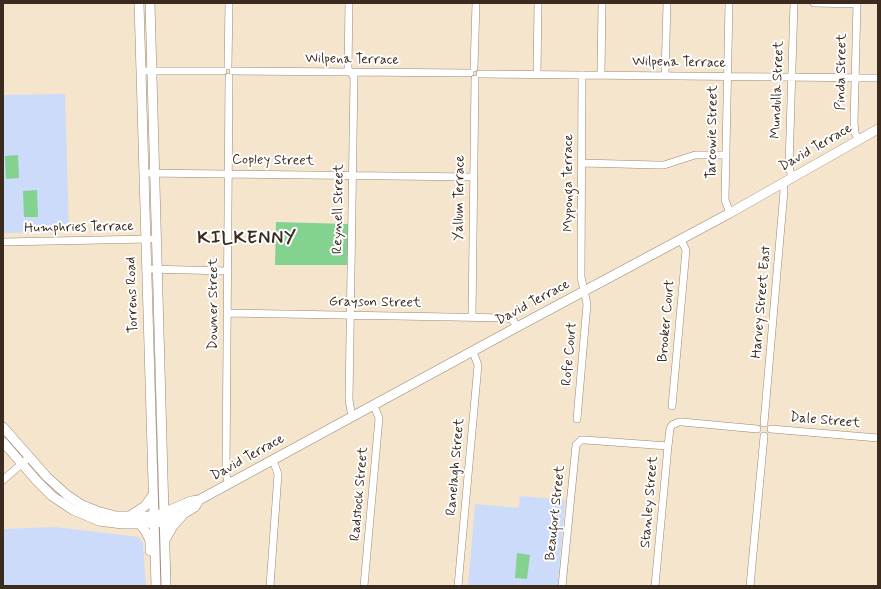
<!DOCTYPE html>
<style>
body{margin:0}
#map{position:relative;width:881px;height:589px;overflow:hidden;background:#f4e5cc;font-family:Mynerve,sans-serif}
canvas{display:block}
.frame{position:absolute;inset:0;border:4px solid #3b2a1e;pointer-events:none}
</style>
<div id="map">
<canvas width="881" height="589"></canvas>
<div class="frame"></div>
</div>
<script>
const ctx = document.querySelector('canvas').getContext('2d');
ctx.lineJoin = 'round';
function fill(path, color) {
  ctx.fillStyle = color;
  ctx.fill(path, 'evenodd');
}
function poly(rows) {
  const path = new Path2D();
  for (const r of rows) {
    path.moveTo(r[0], r[1]);
    for (let i = 2; i < r.length; i += 2) path.lineTo(r[i], r[i + 1]);
  }
  return path;
}
function strokePath(path, color, width, dash) {
  ctx.strokeStyle = color;
  ctx.lineWidth = width;
  ctx.lineCap = dash ? 'butt' : 'round';
  ctx.setLineDash(dash || []);
  ctx.stroke(path);
}
function write(font, color, halo, rows, align = 'center') {
  ctx.font = font + ' Mynerve,sans-serif';
  ctx.lineWidth = 4;
  ctx.setLineDash([]);
  ctx.textBaseline = 'middle';
  ctx.strokeStyle = halo;
  ctx.fillStyle = color;
  for (const [text, x, y, turn = 0] of rows) {
    ctx.save();
    ctx.translate(x, y);
    ctx.rotate((+turn || 0) * Math.PI / 180);
    ctx.textAlign = isNaN(turn) ? turn : align;
    if (halo) ctx.strokeText(text, 0, 0);
    ctx.fillText(text, 0, 0);
    ctx.restore();
  }
}
fill(poly([
 [65,94,69,232,3,233,3,95],
 [520,496,565,500,558,586,468,586,475,504,519,508],
 [55,527,139,537,143,543,146,586,4,586,3,529]
]), '#cddbfa');
fill(poly([
 [18,155,19,178,6,179,5,156],
 [37,190,38,217,24,217,23,191],
 [276,222,348,224,348,265,275,265],
 [517,553,530,555,527,579,515,578]
]), '#84d290');
const minor = poly([
 [349,3,348,69,354,77,349,400,352,417],
 [729,3,725,200,730,213],
 [814,3,857,4],
 [857,3,854,123,855,133,859,140],
 [228,66,229,3],
 [474,68,476,3],
 [141,71,223,71],
 [233,71,470,73],
 [480,74,878,78],
 [537,75,538,3],
 [601,75,602,3],
 [665,76,667,3],
 [582,163,657,165,664,165,695,155,726,155],
 [144,173,473,177],
 [792,178,789,166,794,3],
 [3,242,150,239],
 [147,269,228,271],
 [227,313,507,318,513,320,517,327],
 [472,318,475,79],
 [672,406,686,250,681,240],
 [577,419,587,304,581,277,582,75],
 [764,423,784,191,783,183],
 [771,429,878,438],
 [3,480,25,461],
 [229,484,226,475,229,77],
 [270,586,278,474,273,460],
 [364,586,379,418,374,406],
 [458,586,478,365,473,352],
 [562,586,576,445,581,440,585,440,668,446],
 [655,586,668,446,670,429,672,425,679,422,682,422,757,429],
 [750,586,764,436]
]);
const major = poly([
 [139,3,156,586],
 [150,3,166,586],
 [3,427,47,477,67,495,82,505,97,511,116,516,154,516,163,513,191,501,199,500,517,327,730,213,878,129],
 [3,442,37,481,52,496,73,510,99,521,122,524,140,524,164,522,182,515,195,507,199,500],
 [131,515,145,506,153,495],
 [140,524,146,532,150,541,150,551],
 [165,540,173,526,182,516]
]);
strokePath(minor, '#988875', 8);
strokePath(major, '#988875', 10);
strokePath(minor, '#fff', 7);
strokePath(major, '#fff', 9);
write('14px', '#3b2a1e', '#fff', [
 ["Wilpena Terrace",352,60,1],
 ["Wilpena Terrace",679,63,1],
 ["Pinda Street",842,72,-89],
 ["Mundulla Street",778,90,-88],
 ["Tarcowie Street",713,132,-89],
 ["David Terrace",816,148,-30],
 ["Copley Street",273,161,1],
 ["Myponga Terrace",569,183,-90],
 ["Yallum Terrace",460,198,-89],
 ["Reynell Street",339,209,-89],
 ["Humphries Terrace",79,228,-1],
 ["Torrens Road",133,295,-92],
 ["Harvey Street East",762,302,-85],
 ["Grayson Street",375,303,1],
 ["David Terrace",533,303,-28],
 ["Downer Street",214,304,-90],
 ["Brooker Court",667,321,-85],
 ["Rofe Court",570,354,-85],
 ["Dale Street",825,421,5],
 ["David Terrace",248,458,-29],
 ["Ranelagh Street",456,467,-85],
 ["Radstock Street",360,494,-85],
 ["Stanley Street",650,502,-85],
 ["Beaufort Street",556,513,-84]
]);
ctx.letterSpacing = '1px';
write('bold 18px', '#3b2a1e', '#fff', [
 ["KILKENNY",247,239]
]);
ctx.letterSpacing = '0px';
</script>
